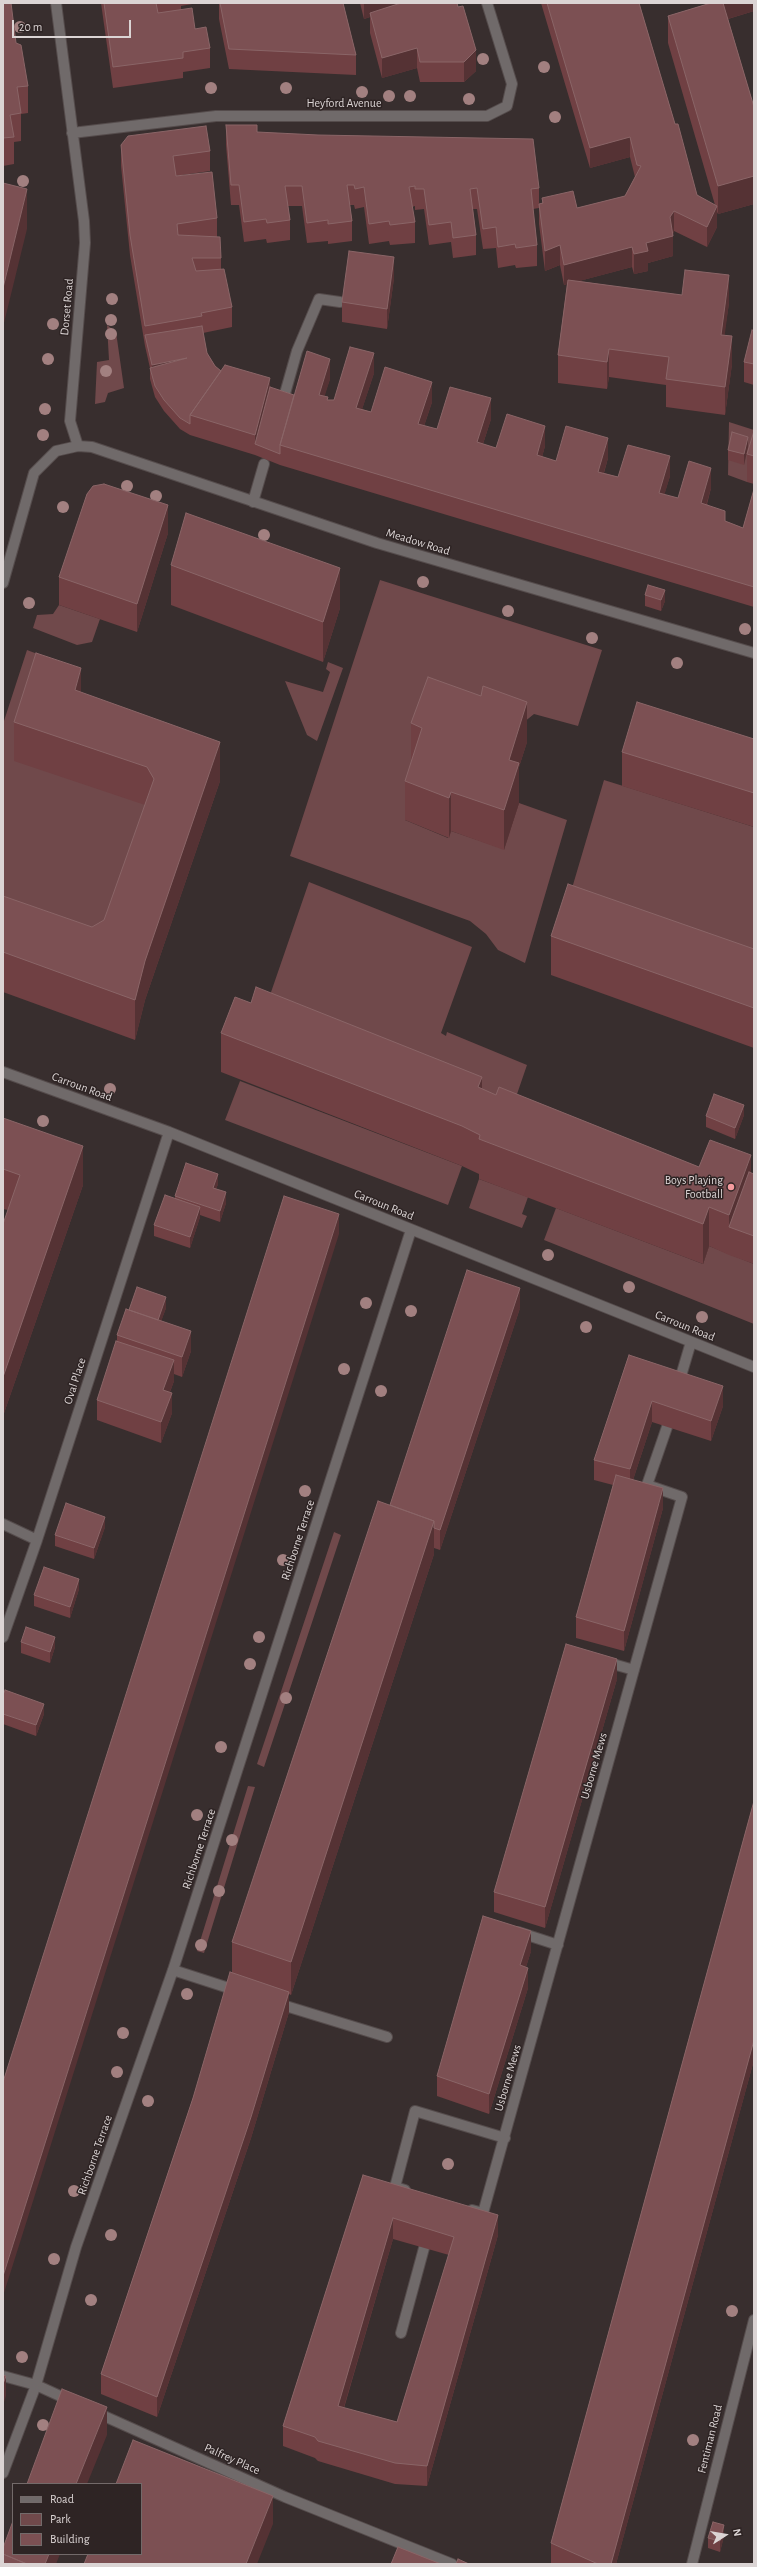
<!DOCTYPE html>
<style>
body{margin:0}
#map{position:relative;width:757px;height:2567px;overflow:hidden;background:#382e2e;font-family:"Alegreya Sans",sans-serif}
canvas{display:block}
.frame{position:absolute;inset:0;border:4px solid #dbd4d4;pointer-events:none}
.legend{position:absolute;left:12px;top:2483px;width:130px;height:72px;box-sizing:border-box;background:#2e2424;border:1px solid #736a6a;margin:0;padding:5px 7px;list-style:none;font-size:12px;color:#dbd4d4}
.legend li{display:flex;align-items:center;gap:8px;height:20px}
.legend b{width:20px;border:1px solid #736a6a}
.north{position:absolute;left:705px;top:2515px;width:40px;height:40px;-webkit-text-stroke:3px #2e2424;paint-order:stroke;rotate:78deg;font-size:11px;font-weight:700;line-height:16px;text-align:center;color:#dbd4d4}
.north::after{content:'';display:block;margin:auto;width:14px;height:18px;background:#dbd4d4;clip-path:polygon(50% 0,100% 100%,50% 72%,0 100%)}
.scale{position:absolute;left:12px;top:20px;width:119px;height:18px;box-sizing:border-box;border:2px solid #dbd4d4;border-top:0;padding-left:5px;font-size:12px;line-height:14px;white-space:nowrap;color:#dbd4d4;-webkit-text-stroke:3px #2e2424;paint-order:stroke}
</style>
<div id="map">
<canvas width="757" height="2567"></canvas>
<div class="frame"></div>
<ul class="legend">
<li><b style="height:5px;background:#706a6a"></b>Road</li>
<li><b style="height:11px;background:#70494b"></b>Park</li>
<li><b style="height:11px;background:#7c5053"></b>Building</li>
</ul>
<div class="north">N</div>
<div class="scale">20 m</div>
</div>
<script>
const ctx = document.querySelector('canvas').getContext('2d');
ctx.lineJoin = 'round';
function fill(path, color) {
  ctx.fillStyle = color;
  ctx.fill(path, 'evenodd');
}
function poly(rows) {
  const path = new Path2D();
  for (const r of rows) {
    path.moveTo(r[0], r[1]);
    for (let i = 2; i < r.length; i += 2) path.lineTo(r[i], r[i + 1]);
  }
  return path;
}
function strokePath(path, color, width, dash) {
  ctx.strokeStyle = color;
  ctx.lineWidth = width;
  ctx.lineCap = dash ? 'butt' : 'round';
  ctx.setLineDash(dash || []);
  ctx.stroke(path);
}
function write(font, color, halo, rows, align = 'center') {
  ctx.font = font + ' "Alegreya Sans",sans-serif';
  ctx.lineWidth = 3;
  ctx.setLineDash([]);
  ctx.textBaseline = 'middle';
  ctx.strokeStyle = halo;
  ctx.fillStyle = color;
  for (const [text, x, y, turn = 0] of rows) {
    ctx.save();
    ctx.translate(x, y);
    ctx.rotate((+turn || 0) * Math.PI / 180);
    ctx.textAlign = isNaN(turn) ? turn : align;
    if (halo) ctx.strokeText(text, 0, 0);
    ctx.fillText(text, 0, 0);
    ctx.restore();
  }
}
fill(poly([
 [107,325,116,332,124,388,108,393,105,402,95,404,97,362,109,360],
 [729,422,754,430,754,459,747,482,728,475],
 [380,580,602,650,578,726,534,714,508,735,411,763,422,768,405,820,448,838,451,831,504,849,519,803,567,820,525,963,498,950,486,934,470,921,290,856],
 [59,605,100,619,92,642,77,645,33,628,37,615,53,614],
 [27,650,66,665,66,702,147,806,104,960,3,935,3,724],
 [328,662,343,668,317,741,307,735,285,681,323,692,330,672,326,669],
 [604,780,754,827,754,989,562,922],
 [309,882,472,947,441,1033,446,1036,447,1032,527,1065,505,1129,259,1027],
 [240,1081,462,1166,448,1205,225,1120],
 [479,1179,528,1197,522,1214,527,1216,522,1228,469,1208],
 [556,1208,703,1264,709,1246,754,1264,754,1324,544,1240],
 [334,1532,341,1535,264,1767,257,1764],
 [248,1786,255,1787,204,1953,197,1951]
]), '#70494b');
const minor = poly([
 [56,3,84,221,85,243,70,421,78,446],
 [72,133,216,116,487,116,507,106,512,84,487,3],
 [284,397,297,351,319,299,340,302],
 [253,502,264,464],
 [3,583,34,473,56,451,78,446,92,447,377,543,754,653],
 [3,1072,169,1132,754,1367],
 [678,1386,691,1342],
 [3,1524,37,1540],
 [3,1637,37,1540,169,1132],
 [606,1662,634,1670],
 [518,1932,558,1945],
 [173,1970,238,1991],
 [276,2003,387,2037],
 [405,2190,395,2187,415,2111,505,2138],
 [472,2210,483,2213,682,1497,647,1485,667,1427],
 [401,2333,424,2248],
 [3,2376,36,2385,71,2401],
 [95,2412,285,2497,452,2564],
 [3,2473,36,2385,76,2247,173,1970,411,1230],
 [692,2564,754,2320]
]);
strokePath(minor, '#554c4c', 12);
strokePath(minor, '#706a6a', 10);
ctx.fillStyle = '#a28080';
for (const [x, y] of [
 [20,27],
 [483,59],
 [544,67],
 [211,88],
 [286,88],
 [362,92],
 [389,96],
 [410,96],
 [469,99],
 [555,117],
 [23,181],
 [112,299],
 [111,320],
 [53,324],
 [111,334],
 [48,359],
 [106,371],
 [45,409],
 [43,435],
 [127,486],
 [156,496],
 [63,507],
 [264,535],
 [423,582],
 [29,603],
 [508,611],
 [745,629],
 [592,638],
 [677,663],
 [110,1089],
 [43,1121],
 [548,1255],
 [629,1287],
 [366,1303],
 [411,1311],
 [702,1317],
 [586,1327],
 [344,1369],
 [381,1391],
 [305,1491],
 [283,1560],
 [259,1637],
 [250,1664],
 [286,1698],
 [221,1747],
 [197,1815],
 [232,1840],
 [219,1891],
 [201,1945],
 [187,1994],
 [123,2033],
 [117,2072],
 [148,2101],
 [448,2164],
 [74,2191],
 [111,2235],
 [54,2259],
 [91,2300],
 [732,2311],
 [22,2357],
 [43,2425],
 [693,2440]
]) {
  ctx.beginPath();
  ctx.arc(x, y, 6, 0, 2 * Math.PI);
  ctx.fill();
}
fill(poly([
 [3,3,16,43,28,86,28,113,21,114,21,141,14,142,14,164,3,166],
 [101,3,198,3,181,6,181,9,210,48,210,68,183,72,183,78,113,88],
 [219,3,343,3,356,55,356,75,229,69,219,19],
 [360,3,457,3,476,71,464,82,420,82,417,68,382,78,370,33,370,17,364,19],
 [541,3,639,3,675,124,697,195,715,205,668,43,668,16,711,3,754,3,754,11,728,19,754,107,754,204,718,214,717,212,717,227,707,247,674,231,673,234,673,256,648,263,648,271,634,274,632,267,579,281,729,303,724,335,732,364,725,415,666,407,666,385,609,377,607,389,558,383,558,355,567,284,564,285,560,265,545,271,539,224,539,208,533,209,537,245,537,266,516,268,515,265,498,268,496,248,483,249,477,209,473,209,476,235,476,255,453,258,451,242,429,245,424,209,415,210,415,206,412,207,415,222,415,243,390,245,389,241,369,244,364,207,355,209,354,205,350,205,352,221,352,241,328,244,328,241,307,243,302,206,288,206,290,220,290,240,267,243,266,239,244,242,239,205,231,205,226,145,226,125,257,132,539,188,539,204,542,203,542,198,577,208,625,196,635,177,630,157,590,168],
 [121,145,210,151,210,171,175,176,217,218,217,237,221,258,221,269,232,307,232,327,203,333,207,353,215,366,221,371,294,395,330,379,324,396,328,400,334,400,374,373,362,409,371,412,432,402,424,426,437,429,491,419,483,444,496,448,545,446,542,457,556,461,608,458,604,473,618,477,670,476,664,495,678,498,711,488,707,504,725,521,743,528,754,489,754,607,280,465,255,455,190,435,180,429,164,411,155,397,150,379,150,368,145,346,130,255,121,166],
 [394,278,387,329,342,322,342,302],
 [754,331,754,385,744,382,744,362],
 [754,431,754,484,747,482,747,454],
 [748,447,744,465,728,460,728,450],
 [168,533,137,632,59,605,59,577],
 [171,565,340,608,323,662,171,605],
 [645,595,665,601,661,611,645,606],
 [81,693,220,781,145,1000,135,1040,3,992,3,896,92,927,104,920,145,805,14,761,14,722],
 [411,723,527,742,519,767,519,803,504,850,451,831,449,838,405,820,405,781,411,763],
 [754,739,754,827,622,786,622,752],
 [551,936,754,949,754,1048,551,975],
 [221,1033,482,1089,496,1095,699,1167,751,1173,754,1174,754,1264,729,1255,709,1246,703,1264,479,1179,479,1174,462,1166,221,1072],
 [744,1115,735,1139,706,1127,706,1116],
 [3,1118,83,1185,3,1416,3,1224,8,1210,3,1209],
 [218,1184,216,1189,226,1203,220,1222,200,1215,200,1217,190,1248,154,1236,154,1225,175,1198,175,1196],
 [166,1308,161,1321,191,1351,182,1377,174,1374,174,1381,170,1392,172,1413,161,1443,97,1420,97,1400,117,1341,117,1335,129,1310],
 [520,1308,440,1550,434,1548,434,1554,291,1995,289,1994,289,2012,251,2138,157,2417,101,2394,101,2374,193,2098,232,1972,232,1942,390,1505],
 [629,1355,723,1406,711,1441,652,1422,633,1480,663,1508,624,1651,576,1638,576,1617,613,1485,594,1480,594,1460],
 [105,1527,94,1559,55,1546,55,1535],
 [79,1589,70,1618,34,1606,34,1595],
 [21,1642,55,1647,50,1663,21,1653],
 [617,1679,545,1928,494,1912,494,1892],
 [3,1695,44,1714,36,1736,3,1724],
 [754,1801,754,2060,616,2564,554,2564,551,2563,551,2543],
 [531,1951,526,1967,528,1988,489,2114,437,2096,437,2076],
 [363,2175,498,2235,427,2486,395,2484,318,2461,315,2458,283,2446,283,2426],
 [393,2239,449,2255,397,2422,344,2408],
 [724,2536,720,2552,708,2548,708,2538]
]), '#704043');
fill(poly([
 [364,3,400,3,400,9,370,13,370,17,364,19],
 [724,3,754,3,754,11,724,20],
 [417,48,417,68,382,78,382,58],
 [476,50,476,71,464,82,464,62],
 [630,137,630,157,590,168,590,148],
 [754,176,754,204,718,214,718,186],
 [27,189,27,229,3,327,3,288],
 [717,206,717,227,707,247,707,227],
 [674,211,674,231,671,236,673,236,673,256,648,263,648,271,634,274,634,254,646,243,670,217],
 [560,245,560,265,545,271,545,251],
 [632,247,632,267,564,285,564,265],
 [394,257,394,278,387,329,387,309],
 [729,275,729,303,721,363,721,335],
 [732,336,732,364,725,415,725,387],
 [609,349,609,377,607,389,607,362],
 [374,353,374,373,356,428,356,408],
 [187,358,152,376,152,365],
 [330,359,330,379,319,415,319,395],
 [270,378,270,398,255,444,255,435],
 [432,382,432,402,418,444,418,424],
 [491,398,491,419,477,462,477,442],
 [545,426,545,446,537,475,537,455],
 [748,437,748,447,744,465,744,454],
 [608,438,608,458,598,492,598,472],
 [670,456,670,476,659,513,659,493],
 [711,468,711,488,701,523,701,503],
 [168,505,168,533,137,632,137,604],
 [340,568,340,608,323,662,323,622],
 [665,590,665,601,661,611,661,600],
 [81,668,81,708,75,690],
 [527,702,527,742,519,767,519,803,504,850,504,810,509,760],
 [220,742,220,781,145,1000,135,1040,135,1000,145,961],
 [451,792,451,831,449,838,449,798],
 [482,1077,482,1116,478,1087],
 [744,1105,744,1115,735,1139,735,1128],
 [83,1146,83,1185,3,1416,3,1377],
 [751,1155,751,1195,729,1227,729,1215],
 [218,1174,218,1184,213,1198,213,1188],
 [226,1192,226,1203,220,1222,220,1211],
 [200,1207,200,1217,190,1248,190,1237],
 [709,1207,709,1246,703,1264,703,1224],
 [339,1214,339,1234,3,2296,3,2276],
 [520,1288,520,1308,440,1550,440,1530],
 [166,1297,166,1308,155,1339,155,1328],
 [191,1331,191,1351,182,1377,182,1357],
 [174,1360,174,1381,163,1410,163,1390],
 [723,1386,723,1406,711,1441,711,1421],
 [172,1393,172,1413,161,1443,161,1422],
 [652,1401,652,1422,630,1489,630,1469],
 [663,1488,663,1508,624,1651,624,1631],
 [105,1517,105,1527,94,1559,94,1548],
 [434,1521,434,1554,291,1995,291,1962],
 [79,1579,79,1589,70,1618,70,1607],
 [55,1637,55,1647,50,1663,50,1652],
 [617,1659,617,1679,545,1928,545,1907],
 [44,1704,44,1714,36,1736,36,1725],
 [531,1931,531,1951,520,1986,520,1965],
 [528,1968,528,1988,489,2114,489,2094],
 [289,1992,289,2012,251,2138,157,2417,157,2397],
 [754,2040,754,2060,616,2564,611,2564],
 [498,2215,498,2235,427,2486,427,2466],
 [393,2218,393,2239,338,2427,338,2406],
 [6,2376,6,2396,3,2405,3,2384],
 [107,2407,107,2435,87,2484,76,2484],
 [273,2496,273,2524,257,2564,246,2564],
 [724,2525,724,2536,720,2552,720,2541],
 [49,2554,60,2554,56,2564,45,2564]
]), '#553234');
const building = poly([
 [3,3,11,3,16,43,21,45,28,86,17,87,21,113,10,115,14,137,3,138,3,3],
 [104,3,156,3,158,13,192,8,195,29,206,27,210,48,183,52,183,58,113,67,104,3],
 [220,3,343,3,356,55,229,49,220,3],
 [401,3,457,3,458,7,463,6,476,50,464,62,420,62,417,48,382,58,370,13,401,3],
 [547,3,639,3,675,124,678,124,697,195,717,206,707,227,674,211,670,217,673,236,646,243,648,251,634,254,632,247,564,265,560,245,545,251,539,204,543,203,542,198,573,191,577,208,625,196,641,166,637,165,630,137,590,148,547,3],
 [711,3,723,3,754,107,754,176,718,186,668,16,711,3],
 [226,125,257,125,257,132,318,135,533,139,539,188,531,189,537,245,516,248,515,244,498,247,496,227,483,229,477,188,470,189,476,235,453,238,451,222,429,225,424,189,415,189,415,186,409,187,415,222,390,225,389,221,369,224,364,187,355,189,354,185,347,185,352,221,328,224,328,220,307,223,302,186,285,186,290,220,267,223,266,219,244,222,239,185,231,185,226,125],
 [206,126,210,151,173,156,176,176,212,172,217,218,177,224,178,235,220,237,221,258,192,258,196,271,224,269,232,307,201,313,202,316,145,326,130,235,121,145,128,136,206,126],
 [3,183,27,189,3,288,3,183],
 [349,251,394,257,387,309,342,302,349,251],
 [685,270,729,275,721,335,732,336,725,387,666,379,669,357,609,349,607,362,558,355,568,280,682,295,685,270],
 [202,326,207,353,215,366,221,371,190,415,190,424,180,418,164,400,155,386,150,368,187,358,152,365,145,335,202,326],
 [752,330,754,331,754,364,744,362,752,330],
 [350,347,374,353,356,408,371,412,385,367,432,382,418,424,437,429,450,387,491,398,477,442,496,448,507,414,545,426,537,455,556,461,566,426,608,438,598,472,618,477,628,445,670,456,659,493,678,498,689,461,711,468,701,503,725,511,725,521,743,528,754,489,754,587,280,445,307,351,330,359,319,395,328,397,327,400,334,400,350,347],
 [225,365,270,378,255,435,190,415,225,365],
 [270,387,294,395,280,445,280,454,255,444,270,387],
 [754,431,754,456,747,454,754,431],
 [732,432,748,437,744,454,728,450,732,432],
 [104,484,168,505,137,604,59,577,87,494,93,486,104,484],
 [186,513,340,568,323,622,171,565,186,513],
 [648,585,665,590,661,600,645,595,648,585],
 [36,653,81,668,75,690,220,742,145,961,135,1000,3,952,3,896,92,927,104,920,154,779,147,767,14,722,36,653],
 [428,677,481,696,483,686,527,702,509,760,519,763,504,810,451,792,449,798,405,781,422,728,411,723,428,677],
 [637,702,754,739,754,793,622,752,637,702],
 [568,884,754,949,754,1008,551,936,568,884],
 [256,987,482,1077,478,1087,496,1095,499,1087,699,1167,710,1140,751,1155,729,1215,709,1207,703,1224,479,1139,480,1135,462,1126,221,1033,235,997,251,1003,256,987],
 [714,1094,744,1105,735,1128,706,1116,714,1094],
 [3,1118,83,1146,3,1377,3,1224,20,1175,3,1169,3,1118],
 [186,1163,218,1174,213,1188,226,1192,220,1211,175,1196,186,1163],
 [749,1172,754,1174,754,1236,729,1227,749,1172],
 [165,1195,200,1207,190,1237,154,1225,165,1195],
 [284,1196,339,1214,3,2276,3,2082,284,1196],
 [467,1270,520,1288,440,1530,434,1528,434,1521,390,1505,467,1270],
 [137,1287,166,1297,158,1320,129,1310,137,1287],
 [126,1309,191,1331,182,1357,117,1335,126,1309],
 [116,1341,174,1360,163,1390,172,1393,161,1422,97,1400,116,1341],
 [629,1355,723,1386,711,1421,652,1401,630,1469,594,1460,629,1355],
 [616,1475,663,1488,624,1631,576,1617,616,1475],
 [378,1501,434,1521,291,1962,232,1942,378,1501],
 [66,1503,105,1517,94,1548,55,1535,66,1503],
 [44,1567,79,1579,70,1607,34,1595,44,1567],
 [26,1627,55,1637,50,1652,21,1642,26,1627],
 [566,1644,617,1659,545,1907,494,1892,566,1644],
 [5,1690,44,1704,36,1725,3,1714,3,1695,5,1690],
 [754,1801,754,2040,611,2564,598,2564,551,2543,754,1801],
 [483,1916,531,1931,520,1965,528,1968,489,2094,437,2076,483,1916],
 [230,1972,289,1992,251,2117,157,2397,101,2374,193,2098,230,1972],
 [363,2175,498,2215,427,2466,395,2463,318,2441,315,2437,283,2426,363,2175],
 [393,2218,454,2237,397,2422,338,2406,393,2218],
 [3,2375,6,2376,3,2384,3,2375],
 [62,2389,107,2407,76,2484,27,2484,62,2389],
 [133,2440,273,2496,246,2564,84,2564,88,2554,141,2554,141,2484,116,2484,133,2440],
 [13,2521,13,2554,49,2554,45,2564,27,2564,3,2554,3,2548,13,2521],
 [713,2522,724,2525,720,2541,708,2538,713,2522],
 [398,2547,441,2564,391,2564,398,2547],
 [3,2554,27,2564,3,2564,3,2554],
 [458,2559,469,2564,456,2564,458,2559]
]);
fill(building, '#7c5053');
strokePath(building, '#8a6567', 1);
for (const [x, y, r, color] of [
 [731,1187,4,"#f59b9e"]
]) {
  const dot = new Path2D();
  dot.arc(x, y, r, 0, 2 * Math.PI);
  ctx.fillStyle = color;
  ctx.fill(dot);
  strokePath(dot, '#2e2424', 1.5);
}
write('12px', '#dbd4d4', '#2e2424', [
 ["Heyford Avenue",344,103],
 ["Dorset Road",67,307,-85],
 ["Meadow Road",418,542,17],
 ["Carroun Road",82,1087,20],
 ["Carroun Road",384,1205,22],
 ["Carroun Road",685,1326,22],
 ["Oval Place",75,1381,-72],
 ["Richborne Terrace",298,1540,-72],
 ["Usborne Mews",594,1766,-74],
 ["Richborne Terrace",199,1849,-72],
 ["Usborne Mews",508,2078,-74],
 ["Richborne Terrace",95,2155,-71],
 ["Fentiman Road",710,2439,-76],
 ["Palfrey Place",232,2459,24]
]);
write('12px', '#dbd4d4', '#2e2424', [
 ["Boys Playing",723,1180],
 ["Football",723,1194]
], 'right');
</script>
